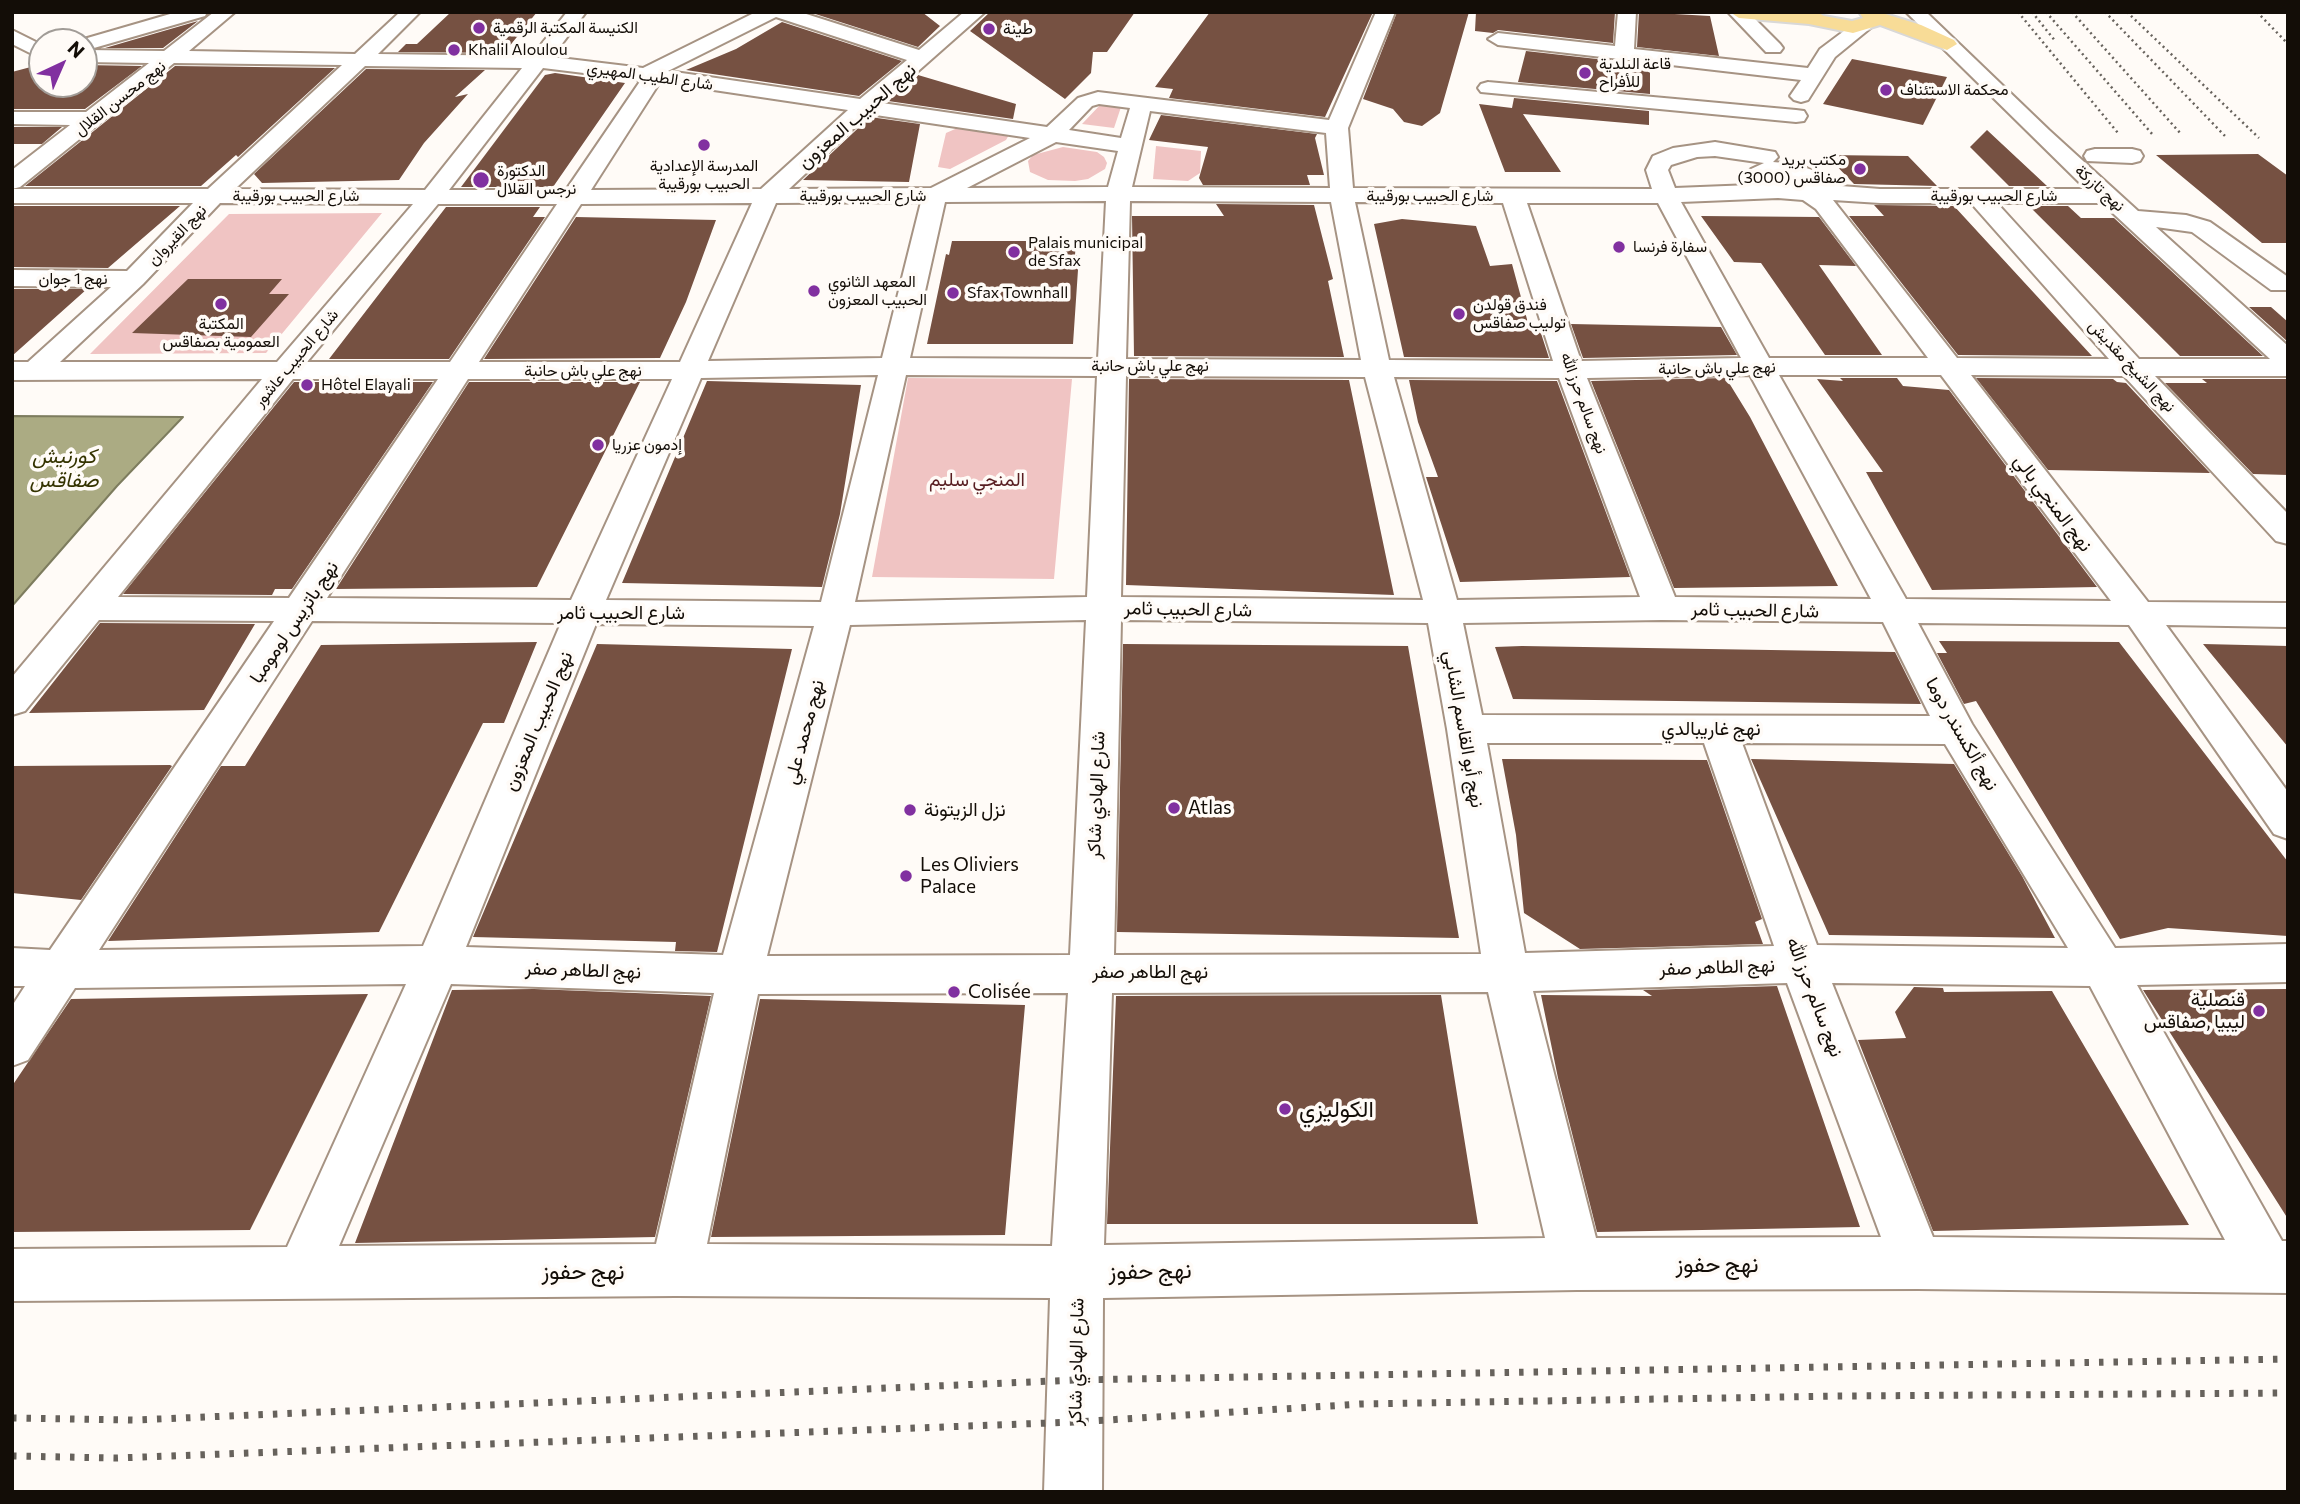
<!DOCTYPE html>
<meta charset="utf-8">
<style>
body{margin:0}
#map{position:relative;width:2300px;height:1504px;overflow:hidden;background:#fffbf7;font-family:Commissioner,sans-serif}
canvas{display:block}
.frame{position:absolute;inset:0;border:14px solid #130d07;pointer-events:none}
.north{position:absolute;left:28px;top:28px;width:70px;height:70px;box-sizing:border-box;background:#fffbf7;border:2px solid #a19c97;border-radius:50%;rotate:44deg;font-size:19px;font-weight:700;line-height:28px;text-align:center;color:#130d07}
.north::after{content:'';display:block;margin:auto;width:24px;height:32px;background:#8130a0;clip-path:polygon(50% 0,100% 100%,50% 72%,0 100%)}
</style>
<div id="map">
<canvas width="2300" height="1504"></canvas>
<div class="frame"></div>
<div class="north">N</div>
</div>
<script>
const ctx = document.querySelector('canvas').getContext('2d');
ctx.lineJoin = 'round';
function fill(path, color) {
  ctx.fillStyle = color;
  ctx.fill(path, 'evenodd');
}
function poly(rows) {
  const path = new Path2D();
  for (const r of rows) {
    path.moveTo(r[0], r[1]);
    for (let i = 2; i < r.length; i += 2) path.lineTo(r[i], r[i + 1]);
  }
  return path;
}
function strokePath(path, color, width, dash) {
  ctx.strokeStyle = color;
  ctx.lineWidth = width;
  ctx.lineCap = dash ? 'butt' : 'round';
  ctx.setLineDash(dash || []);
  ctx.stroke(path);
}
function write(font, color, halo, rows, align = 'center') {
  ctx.font = font + ' Commissioner,Vazirmatn,sans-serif';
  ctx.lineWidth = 7;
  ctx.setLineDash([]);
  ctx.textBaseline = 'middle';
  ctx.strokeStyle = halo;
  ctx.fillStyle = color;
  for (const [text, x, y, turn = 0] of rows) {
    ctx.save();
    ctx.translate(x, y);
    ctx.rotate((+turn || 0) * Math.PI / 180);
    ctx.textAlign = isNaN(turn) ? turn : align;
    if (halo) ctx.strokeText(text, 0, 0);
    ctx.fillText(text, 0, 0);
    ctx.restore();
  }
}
fill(poly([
 [1101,104,1122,104,1114,128,1082,124],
 [962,126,1010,133,1006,140,950,169,938,167,946,133],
 [1156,146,1201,151,1200,173,1188,181,1153,179],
 [1063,147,1097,152,1104,157,1107,163,1105,169,1088,179,1075,181,1048,180,1030,172,1028,161,1033,155],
 [382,213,266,353,90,354,229,214],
 [908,378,1072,379,1054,579,872,577]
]), '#f0c4c3');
const water = poly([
 [12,416,183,417,117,486,12,606,12,416]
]);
fill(water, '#abab83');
strokePath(water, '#7d7c5e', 2);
fill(poly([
 [451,12,537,12,504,53,398,52,406,44,417,44],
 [809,12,922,12,940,26,918,47],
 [990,12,1135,12,1107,52,1093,52,1091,73,1065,99,970,31],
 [1210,12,1373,12,1325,117,1169,98,1173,89,1155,87],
 [1397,12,1469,12,1440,113,1422,126,1404,122,1393,109,1363,99],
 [1476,12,1615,12,1613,43,1498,30,1493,33,1475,31],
 [1639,12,1710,16,1719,56,1637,47],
 [198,21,163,48,105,48],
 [782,22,902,61,859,96,686,70,736,49],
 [1526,51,1650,65,1650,94,1518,82],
 [1852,59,1947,77,1923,125,1823,104],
 [42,64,42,84,84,84,84,65,142,66,85,109,12,109,12,72],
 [175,66,335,68,238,157,236,155,201,186,25,186],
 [366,69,485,70,455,97,468,94,424,143,399,180,262,183,254,174],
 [555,73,625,83,553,187,461,187,545,75],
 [918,75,1016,104,1013,119,888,101],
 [1514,98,1649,111,1649,125,1523,114,1561,172,1505,172,1479,104,1512,108],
 [1161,115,1317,134,1315,138,1324,175,1307,175,1310,185,1203,185,1199,178,1208,147,1149,140],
 [870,117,920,124,909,182,803,180],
 [12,127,62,127,42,144,12,144],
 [1987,130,2047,186,2009,186,1970,147],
 [2258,154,2288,176,2288,243,2262,243,2156,155],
 [1826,155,1908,156,1937,186,1854,184],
 [1216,204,1314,205,1333,279,1328,281,1344,357,1134,356,1132,216,1224,216],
 [1874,205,1954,206,2092,356,1958,355,1849,216,1884,216],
 [12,206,180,206,108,268,12,267],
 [2029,206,2068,206,2081,218,2114,218,2263,356,2180,356],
 [446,207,540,207,533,217,545,217,449,359,329,359],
 [1701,216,1819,217,1856,266,1819,265,1882,355,1825,355,1761,263,1734,262],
 [576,217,716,220,686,302,660,358,484,359],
 [1402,219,1476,226,1490,266,1512,264,1528,323,1538,324,1549,358,1404,357,1374,224],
 [952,241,1076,241,1075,255,1079,255,1073,344,927,344,946,254,949,255],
 [188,279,282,279,269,294,289,294,251,337,132,333],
 [12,289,87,289,12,356],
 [2249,307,2271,307,2288,322,2288,342],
 [1571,324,1721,327,1737,355,1583,358],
 [1726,378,1750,417,1838,586,1674,588,1591,381],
 [1840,378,1897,378,1903,386,1949,390,2097,587,1932,590,1866,472,1883,472,1817,379,1843,381],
 [1976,378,2113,379,2117,382,2126,383,2210,473,2048,470],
 [1129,379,1349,380,1394,595,1126,585],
 [2202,379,2288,379,2288,475,2253,474,2165,383,2207,383],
 [1409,380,1557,381,1630,577,1460,582,1426,477,1438,477,1418,422],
 [707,381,861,385,840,514,822,587,622,583],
 [294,382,433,382,292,589,275,589,272,595,123,594],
 [469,382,640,382,537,587,336,589],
 [100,623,255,624,204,710,29,713],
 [1939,641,2119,642,2288,862,2288,936,2168,928,2120,939,1976,701,1964,704,1937,653,1947,653],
 [537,642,504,723,483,723,379,932,108,941,221,766,245,766,321,645],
 [597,644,792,649,717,952,675,951,676,942,473,937],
 [1123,644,1408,646,1459,938,1117,932],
 [2203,644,2288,646,2288,747],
 [1522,646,1895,652,1921,704,1513,699,1495,647],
 [1502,759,1707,760,1762,919,1755,922,1763,944,1580,949,1524,913,1516,835],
 [1751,759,1954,764,2022,876,2055,938,1829,935],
 [12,766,170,765,172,766,81,900,12,893],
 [1777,986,1860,1227,1597,1232,1558,1078,1541,995,1652,996,1643,990],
 [1914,987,1943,988,1944,992,2052,991,2189,1225,1933,1231,1858,1040,1906,1038,1895,1012],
 [534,989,711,996,655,1237,355,1243,452,990],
 [2288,989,2288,1219,2143,990],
 [368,994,250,1230,12,1232,12,1086,71,999],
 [1441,995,1478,1224,1107,1224,1116,996],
 [760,999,1025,1005,1005,1235,711,1237]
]), '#765142');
const minor = poly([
 [177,12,207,12,205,16,87,50,164,51,214,12,235,12,189,51,355,54,400,12,420,12,378,54,532,56,567,12,586,12,552,57,643,68,756,12,800,12,919,50,964,12,985,12,882,103,1047,127,1078,98,1098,92,1329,120,1376,12,1395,12,1348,128,1353,188,1652,189,1646,170,1653,156,1673,148,1715,142,1775,152,1778,157,1773,162,1795,164,1818,172,1828,185,1880,189,2086,189,1906,12,1926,12,2049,130,2138,211,2186,215,2210,222,2288,277,2288,290,2271,290,2192,232,2156,227,2288,346,2288,376,2155,376,2288,514,2288,544,2276,541,2124,376,1971,375,2148,602,2288,603,2288,627,2166,625,2288,792,2288,839,2274,834,2129,625,1918,623,1972,724,2115,948,2288,944,2288,982,2137,985,2282,1241,2288,1241,2288,1293,1917,1289,1577,1290,1103,1298,1102,1492,1044,1492,1050,1298,676,1296,12,1301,12,1249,287,1247,406,984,75,988,28,1060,12,1066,12,1006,25,986,12,986,12,948,50,950,274,621,99,620,25,711,12,715,12,677,262,379,12,380,12,362,28,362,111,287,12,286,12,270,127,271,193,203,12,203,12,170,70,125,12,124,12,112,86,112,149,63,84,62,84,42,77,41,177,12],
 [776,17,907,60,860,99,668,71,776,17],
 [174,63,342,65,208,189,12,189,20,187,174,63],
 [365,66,522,68,425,190,235,189,365,66],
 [543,68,641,80,566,190,449,190,543,68],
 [660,82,848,110,761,189,591,190,660,82],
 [1099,104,1130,108,1121,138,1069,130,1092,106,1099,104],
 [1150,111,1326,133,1330,188,1132,187,1150,111],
 [869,114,1030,138,931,188,789,189,869,114],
 [1056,142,1118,151,1108,187,967,188,1056,142],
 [1715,156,1764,163,1751,169,1747,174,1751,185,1675,188,1668,170,1671,165,1697,157,1715,156],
 [1771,177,1791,178,1804,185,1783,184,1771,177],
 [1778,198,1803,200,1816,209,1928,358,1769,358,1681,202,1778,198],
 [1833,200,1880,203,1971,203,2109,359,1957,358,1833,200],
 [1106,201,1098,359,910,358,945,202,1106,201],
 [1130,201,1331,202,1361,360,1126,359,1130,201],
 [921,202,882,358,708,361,776,203,921,202],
 [1355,202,1503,203,1553,361,1389,360,1355,202],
 [220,203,413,204,277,362,60,362,143,284,220,203],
 [752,203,680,362,479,362,581,204,752,203],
 [1527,203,1658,203,1741,358,1581,361,1527,203],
 [1997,203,2102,203,2270,359,2139,359,1997,203],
 [438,204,557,204,450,362,307,362,438,204],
 [878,375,821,602,606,600,701,378,878,375],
 [906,375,1097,376,1087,597,855,602,906,375],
 [1750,375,1871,599,1675,597,1587,378,1750,375],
 [1779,375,1941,375,2111,601,1906,599,1779,375],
 [1126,376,1365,377,1423,600,1121,597,1126,376],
 [1394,377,1559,378,1640,597,1457,600,1394,377],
 [293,379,438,379,289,598,118,597,293,379],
 [468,379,672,379,571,600,327,598,468,379],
 [1086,620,1070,955,767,956,850,625,1086,620],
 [1121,620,1428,623,1447,729,1481,954,1114,955,1121,620],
 [1662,620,1883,622,1930,716,1482,715,1463,623,1662,620],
 [312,621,561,623,423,946,99,950,312,621],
 [596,624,814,626,723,955,466,947,596,624],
 [1487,743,1704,743,1774,946,1525,953,1487,743],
 [1742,743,1945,744,2068,948,1817,945,1742,743],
 [1787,983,1881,1237,1596,1238,1533,991,1787,983],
 [1832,983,2090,986,2225,1240,1933,1237,1832,983],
 [451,984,714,993,656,1244,339,1246,451,984],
 [1488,992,1545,1238,1104,1245,1112,993,1488,992],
 [1068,993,1052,1246,707,1244,758,994,1068,993],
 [1618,12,1636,12,1634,49,1808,68,1820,49,1856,22,1870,22,1873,26,1835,57,1808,100,1801,102,1794,100,1790,96,1801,80,1498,45,1488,39,1498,33,1615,46,1618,12],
 [1728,12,1748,12,1780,44,1783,48,1780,52,1766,52,1728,12],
 [12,30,42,45,42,59,12,44,12,30],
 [1488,82,1796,110,1804,111,1807,116,1804,121,1796,122,1481,92,1478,88,1481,84,1488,82],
 [2095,149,2132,149,2140,151,2143,156,2140,161,2132,163,2087,161,2084,156,2087,151,2095,149]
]);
const major = poly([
 [1730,12,1817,12,1824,16,1852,21,1863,18,1859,12,1879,12,1921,25,1954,40,1957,44,1947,50,1880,25,1853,33,1809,24,1739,18,1730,12]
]);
strokePath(minor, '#a69383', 4);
strokePath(major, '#d9d8d7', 4);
fill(minor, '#fff');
fill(major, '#f8dc97');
strokePath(poly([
 [2018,12,2118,133],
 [2032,12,2056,42],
 [2046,12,2153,135],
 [2072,12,2181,134],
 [2105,12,2225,136],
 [2127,12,2259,138],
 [2257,12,2288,44]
]), '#67625c', 2.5, [2, 3.5]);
strokePath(poly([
 [12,1418,135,1420,1077,1380,2288,1359],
 [12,1456,117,1458,1076,1422,1361,1404,1840,1396,2288,1393]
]), '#67625c', 7, [4.5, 10]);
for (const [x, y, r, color] of [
 [479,28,7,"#8130a0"],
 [989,29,7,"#8130a0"],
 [454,50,7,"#8130a0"],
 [1585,73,7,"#8130a0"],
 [1886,90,7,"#8130a0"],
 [704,145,7,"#8130a0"],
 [1860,169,7,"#8130a0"],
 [481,180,9,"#8130a0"],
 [1619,247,7,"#8130a0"],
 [1014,252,7,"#8130a0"],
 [814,291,7,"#8130a0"],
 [953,293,7,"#8130a0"],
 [221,304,7,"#8130a0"],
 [1459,314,7,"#8130a0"],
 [307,385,7,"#8130a0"],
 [598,445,7,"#8130a0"],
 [1174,808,7,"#8130a0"],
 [910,810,7,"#8130a0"],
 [906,876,7,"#8130a0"],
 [954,992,7,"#8130a0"],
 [2259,1011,7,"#8130a0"],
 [1285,1109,7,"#8130a0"]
]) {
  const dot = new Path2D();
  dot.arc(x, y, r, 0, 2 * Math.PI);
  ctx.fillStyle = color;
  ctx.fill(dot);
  strokePath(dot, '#fffbf7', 2.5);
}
write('16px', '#130d07', '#fffbf7', [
 ["الكنيسة المكتبة الرقمية",493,28],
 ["طينة",1003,29],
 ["Khalil Aloulou",468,50],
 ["قاعة البلدية",1599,64],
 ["للأفراح",1599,82],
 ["محكمة الاستئناف",1900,90],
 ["مكتب بريد",1846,160,"right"],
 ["صفاقس (3000)",1846,178,"right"],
 ["المدرسة الإعدادية",704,166,"center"],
 ["الحبيب بورقيبة",704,184,"center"],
 ["الدكتورة",497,171],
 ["نرجس القلال",497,189],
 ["Palais municipal",1028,243],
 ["de Sfax",1028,261],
 ["سفارة فرنسا",1633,247],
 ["المعهد الثانوي",828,282],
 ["الحبيب المعزون",828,300],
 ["Sfax Townhall",967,293],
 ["فندق قولدن",1473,305],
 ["توليب صفاقس",1473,323],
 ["المكتبة",221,324,"center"],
 ["العمومية بصفاقس",221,342,"center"],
 ["Hôtel Elayali",321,385],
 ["إدمون عزريا",612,445]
], 'left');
write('16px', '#130d07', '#fffbf7', [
 ["شارع الطيب المهيري",650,76,8],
 ["نهج محسن القلال",120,98,-38],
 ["نهج تازركة",2100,188,42],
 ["شارع الحبيب بورقيبة",296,196],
 ["شارع الحبيب بورقيبة",863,196],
 ["شارع الحبيب بورقيبة",1430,196],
 ["شارع الحبيب بورقيبة",1994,196],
 ["نهج القيروان",177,235,-46],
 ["نهج 1 جوان",73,279],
 ["شارع الحبيب عاشور",296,358,-50],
 ["نهج علي باش حانبة",1150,366],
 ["نهج الشيخ مقديش",2132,366,47],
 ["نهج علي باش حانبة",1717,368,-1],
 ["نهج علي باش حانبة",583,371],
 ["نهج سالم حرز الله",1584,403,70]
]);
write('19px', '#130d07', '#fffbf7', [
 ["نهج الحبيب المعزون",857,116,-41],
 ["نهج المنجي بالي",2053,503,53],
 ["شارع الحبيب ثامر",1188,609,1],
 ["شارع الحبيب ثامر",1755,610,1],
 ["شارع الحبيب ثامر",621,613],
 ["نهج باتريس لومومبا",294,622,-56],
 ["نهج الحبيب المعزون",538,721,-67],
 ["نهج أبو القاسم الشابي",1464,729,80],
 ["نهج غاريبالدي",1711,729],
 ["نهج محمد علي",804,732,-75],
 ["نهج ألكسندر دوما",1962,734,60],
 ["شارع الهادي شاكر",1096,795,-88],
 ["نهج الطاهر صفر",1717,967,-2],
 ["نهج الطاهر صفر",583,970,2],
 ["نهج الطاهر صفر",1150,972],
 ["نهج سالم حرز الله",1815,997,69],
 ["شارع الهادي شاكر",1076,1362,-89]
]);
write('19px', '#581e21', '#fffbf7', [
 ["المنجي سليم",977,480]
]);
write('19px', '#130d07', '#fffbf7', [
 ["Atlas",1188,808],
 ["نزل الزيتونة",924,810],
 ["Les Oliviers",920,865],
 ["Palace",920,887],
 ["Colisée",968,992],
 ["قنصلية",2245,1000,"right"],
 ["ليبيا ,صفاقس",2245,1022,"right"]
], 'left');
write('italic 21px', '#343300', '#fffbf7', [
 ["كورنيش",64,456],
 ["صفاقس",64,480]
]);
write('23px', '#130d07', '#fffbf7', [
 ["الكوليزي",1299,1109]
], 'left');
write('23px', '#130d07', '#fffbf7', [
 ["نهج حفوز",1717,1264],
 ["نهج حفوز",583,1271],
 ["نهج حفوز",1150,1271,-1]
]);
</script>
